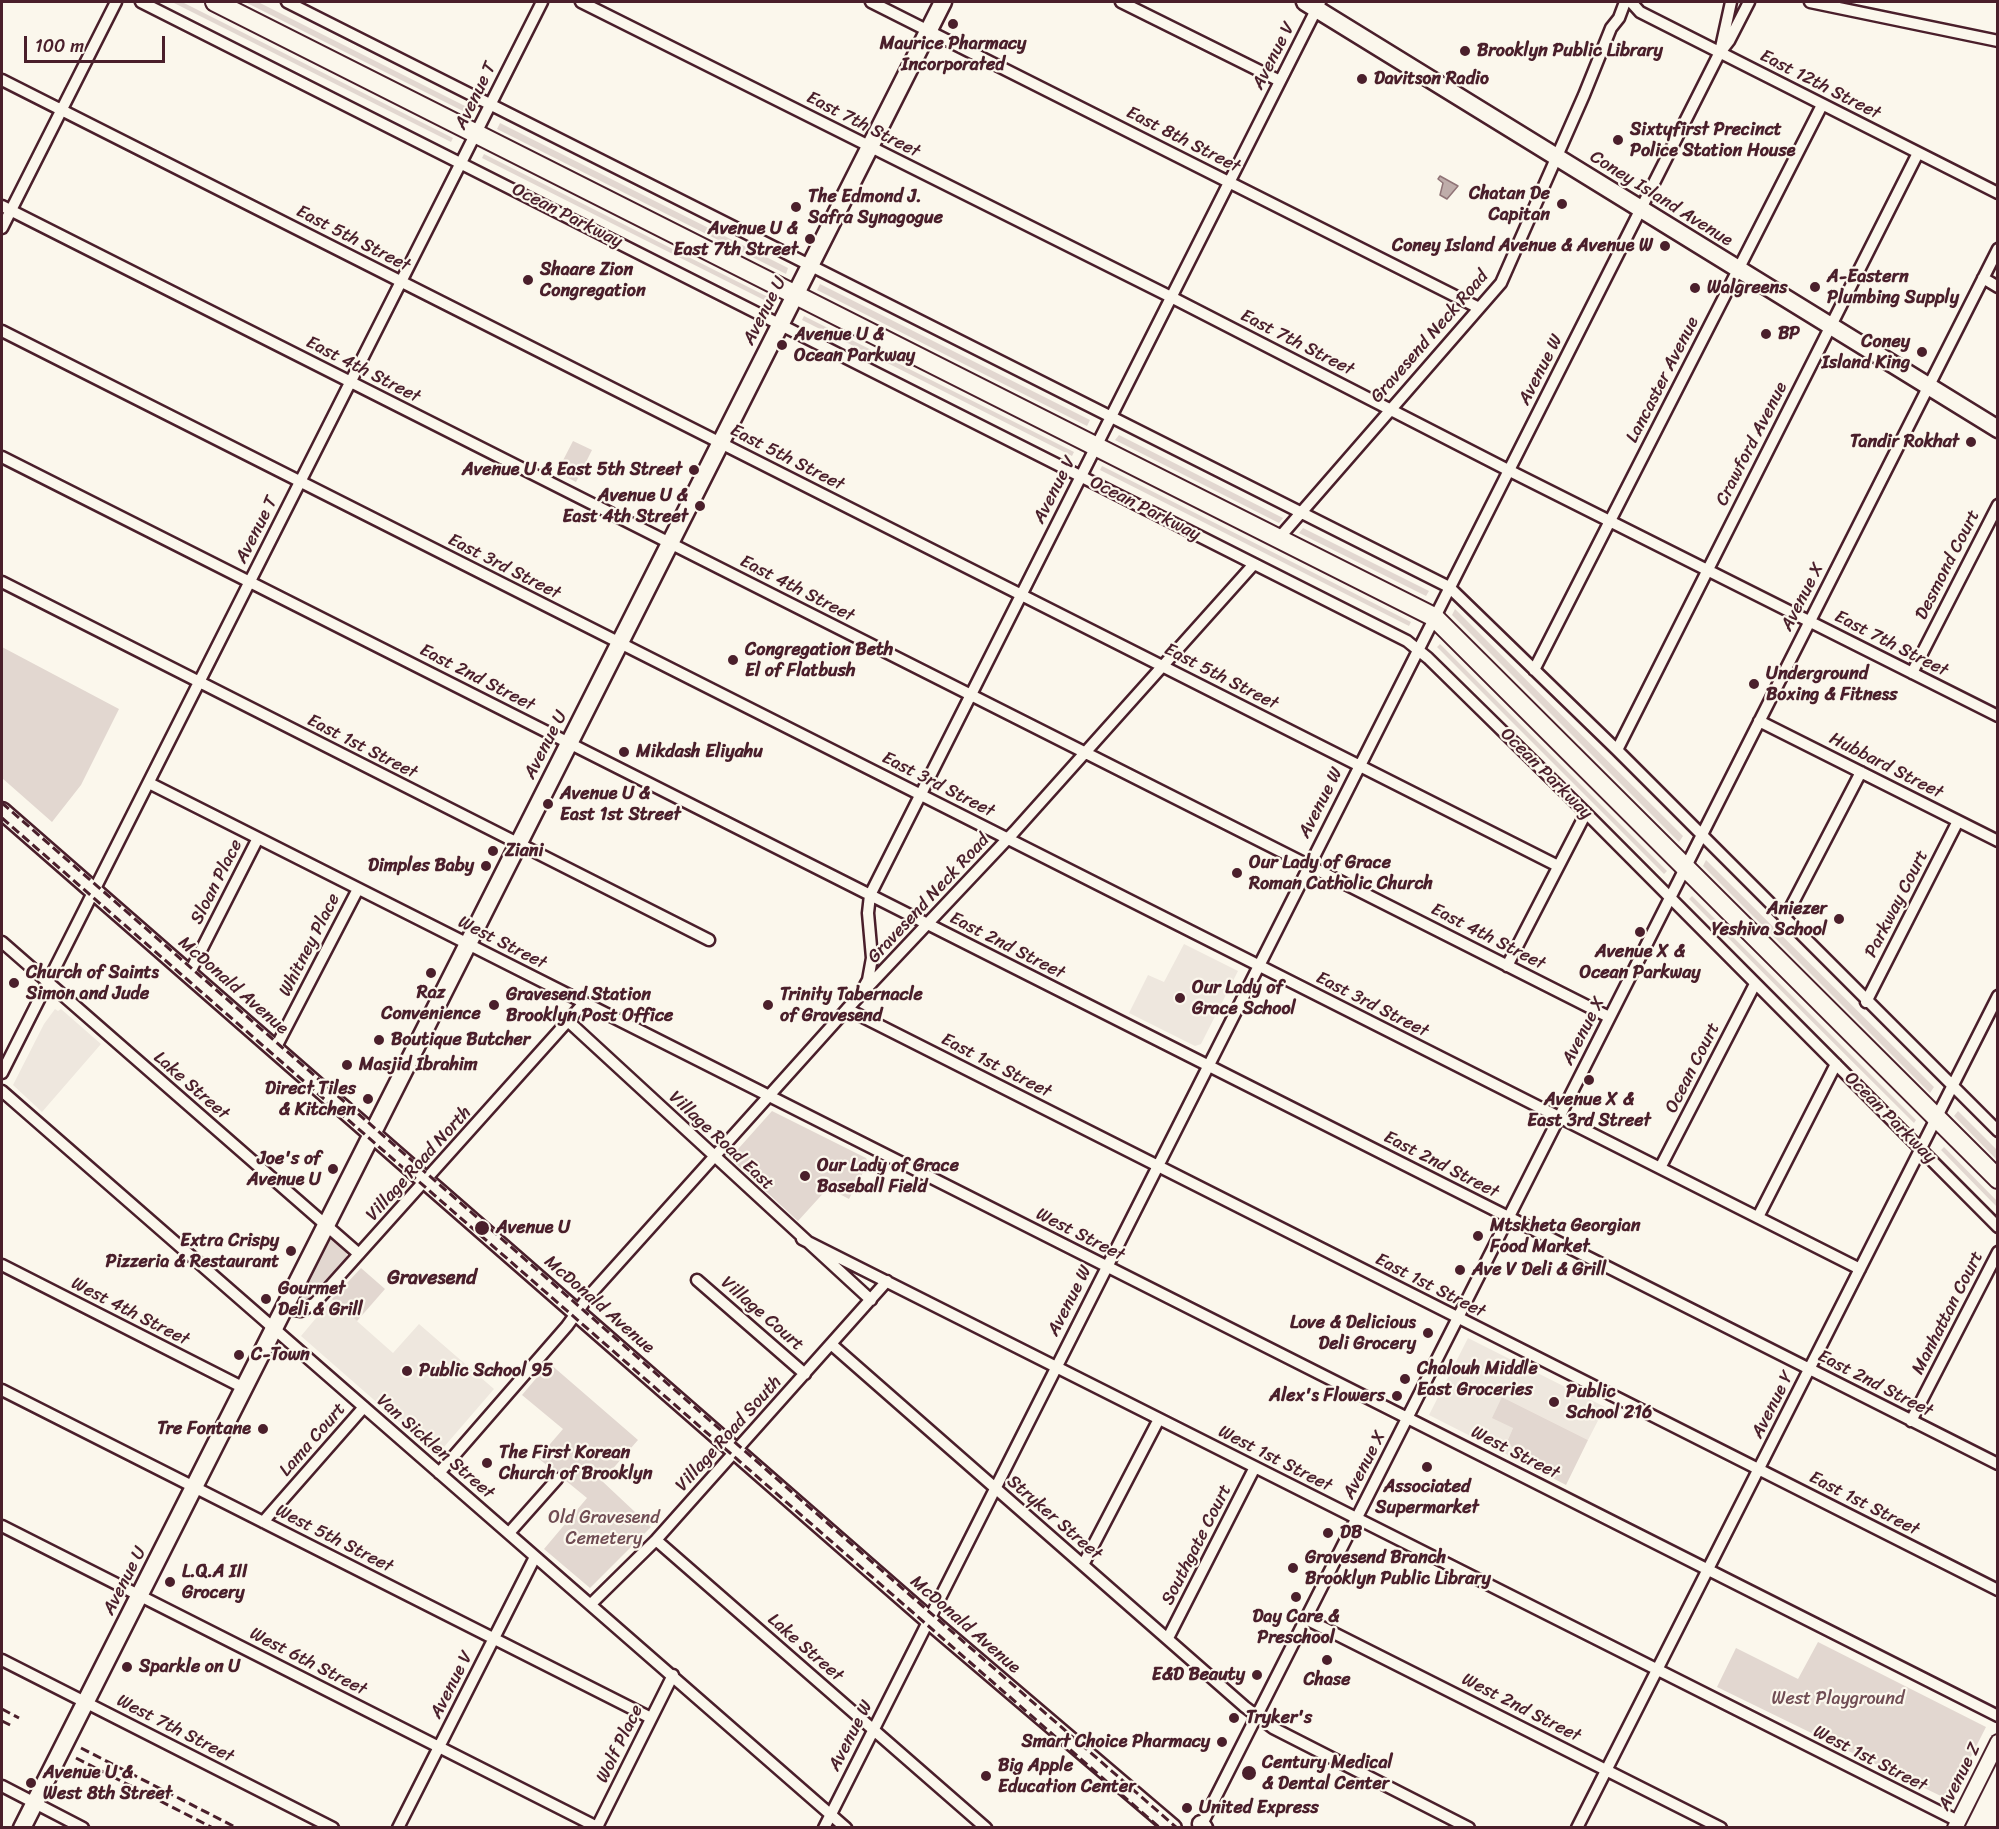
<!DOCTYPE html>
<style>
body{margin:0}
#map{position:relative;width:1999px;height:1829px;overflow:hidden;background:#fbf7ec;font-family:Sriracha,sans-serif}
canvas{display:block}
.frame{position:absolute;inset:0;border:3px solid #4a1f2b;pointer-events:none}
.scale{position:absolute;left:24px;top:36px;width:141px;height:27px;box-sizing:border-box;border:3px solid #4a1f2b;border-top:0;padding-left:8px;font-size:18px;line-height:21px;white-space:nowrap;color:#4a1f2b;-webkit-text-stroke:4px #fbf7ec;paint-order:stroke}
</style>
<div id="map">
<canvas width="1999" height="1829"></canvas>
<div class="frame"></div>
<div class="scale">100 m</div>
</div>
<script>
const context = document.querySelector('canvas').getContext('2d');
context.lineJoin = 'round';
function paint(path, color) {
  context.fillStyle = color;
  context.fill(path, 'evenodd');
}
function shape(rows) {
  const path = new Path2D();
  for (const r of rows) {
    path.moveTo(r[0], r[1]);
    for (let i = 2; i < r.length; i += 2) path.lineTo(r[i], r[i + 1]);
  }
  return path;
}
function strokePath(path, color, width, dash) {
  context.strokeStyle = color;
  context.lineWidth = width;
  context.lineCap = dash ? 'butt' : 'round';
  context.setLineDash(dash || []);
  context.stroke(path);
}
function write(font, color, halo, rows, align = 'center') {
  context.font = font + ' Sriracha,sans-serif';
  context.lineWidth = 4.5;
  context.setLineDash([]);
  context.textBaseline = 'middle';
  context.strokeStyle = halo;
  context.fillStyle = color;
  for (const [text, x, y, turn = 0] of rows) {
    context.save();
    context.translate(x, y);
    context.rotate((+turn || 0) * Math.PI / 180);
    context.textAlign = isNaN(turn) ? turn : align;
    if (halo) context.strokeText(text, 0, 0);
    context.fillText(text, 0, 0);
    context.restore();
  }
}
paint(shape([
 [1184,944,1238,971,1201,1044,1195,1046,1129,1013,1148,975,1164,982],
 [55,1009,58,1011,61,1009,101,1044,42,1112,13,1085,44,1024],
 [332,1299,393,1353,419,1324,494,1389,437,1455,301,1336],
 [1468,1338,1605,1407,1588,1440,1502,1397,1513,1428,1506,1444,1516,1449,1512,1457,1429,1415]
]), '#eee7de');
paint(shape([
 [172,2,182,2,453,138,451,142],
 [245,2,258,2,469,108,467,113],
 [500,123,788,268,786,274,497,129],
 [484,154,774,300,772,304,482,158],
 [820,284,1090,420,1087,426,817,290],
 [804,316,1074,452,1072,456,802,320],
 [1119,435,1283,518,1279,523,1115,440],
 [573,441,592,450,576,482,557,472],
 [1102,466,1411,622,1409,626,1100,470],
 [1303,528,1429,591,1426,596,1299,533],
 [1455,609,1683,836,1679,842,1452,615],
 [1440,644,1667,871,1664,874,1437,647],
 [2,647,119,709,81,785,52,822,2,778],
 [1706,860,1934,1087,1930,1093,1703,866],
 [1692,896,1916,1120,1914,1123,1689,899],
 [772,1111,866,1158,868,1163,849,1199,828,1188,798,1221,730,1158],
 [1958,1111,1997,1150,1997,1160,1954,1116],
 [1944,1147,1997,1201,1997,1207,1941,1150],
 [331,1239,346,1251,347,1257,312,1297,300,1301,299,1299,326,1244],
 [361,1268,385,1289,357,1321,332,1299],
 [549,1363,638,1440,602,1481,651,1527,590,1588,544,1549,587,1498,538,1458,563,1429,522,1395],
 [1502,1397,1588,1440,1566,1485,1512,1457,1516,1449,1506,1444,1513,1428,1492,1418],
 [1818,1642,1986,1727,1949,1800,1717,1687,1736,1648,1798,1679]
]), '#e2d7d0');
const water = shape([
 [1440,176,1458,186,1447,199,1440,195,1443,183,1438,179,1440,176]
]);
paint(water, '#bfadaa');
strokePath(water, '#907477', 1.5);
const minor = shape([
 [141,2,1407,641,1428,658,1586,813,1998,1227],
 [287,2,1449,587,1617,750,1998,1131],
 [581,2,1171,297,1508,470,1998,716],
 [871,2,1479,308],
 [1121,2,1280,81],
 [1631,2,1640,12,1998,193],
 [1810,2,1998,41],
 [1722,50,1729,41,1749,2],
 [2,80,1558,866],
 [2,206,1609,1017],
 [2,228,116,2],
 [1983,278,1998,287],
 [2,331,1860,1269],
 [2,457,1998,1464],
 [1279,538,1501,283,1584,95,1611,28,1619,18,1625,2],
 [2,582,709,940],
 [1534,670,1822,105],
 [1912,673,1998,505],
 [1759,721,1998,841],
 [1617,750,1918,153],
 [149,783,1998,1716],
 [1784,920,1861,772],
 [2,942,359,1254],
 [1507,966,1586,813],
 [189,974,258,838],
 [863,989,868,980,872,958,868,913,870,895,1320,2],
 [1866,1002,1958,821],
 [847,1009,1998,1590],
 [568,1021,871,1300],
 [275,1049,358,889],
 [2,1073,542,2],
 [2,1091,846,1828],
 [1660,1168,1755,984],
 [1758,1217,1836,1064],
 [802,1239,1958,1821],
 [2,1265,244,1388],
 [697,1280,805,1374],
 [284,1308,301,1311,315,1303,584,1003],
 [831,1344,1245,1707,1273,1728,1469,1828],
 [2,1390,651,1718],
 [1911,1421,1998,1252],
 [439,1473,567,1326,588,1297,847,1009,1014,832,1254,564],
 [263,1522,364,1407],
 [2,1526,599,1828],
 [509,1533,557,1479],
 [656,1540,986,1828],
 [1083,1565,1159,1419],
 [591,1604,656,1540,887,1281],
 [1306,1619,1721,1828],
 [1168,1638,1255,1467],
 [2,1660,333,1828],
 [2,1786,83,1828],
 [597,1827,673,1675],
 [398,1828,535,1557],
 [824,1828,1720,52,1731,2],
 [1200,1828,1998,249],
 [1577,1828,1998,996]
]);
const tertiary = shape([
 [1955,1828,1998,1742]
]);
const secondary = shape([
 [1305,2,1998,429],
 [2,811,938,1628,1173,1828],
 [1201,1824,1204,1828],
 [22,1828,943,2]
]);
const primary = shape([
 [215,2,1434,617,1998,1179]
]);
strokePath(minor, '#4a1f2b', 15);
strokePath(tertiary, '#4a1f2b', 18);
strokePath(secondary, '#4a1f2b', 21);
strokePath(primary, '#4a1f2b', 22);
strokePath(minor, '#fbf7ec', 10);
strokePath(tertiary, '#fbf7ec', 14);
strokePath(secondary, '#fbf7ec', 16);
strokePath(primary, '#fbf7ec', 18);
strokePath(shape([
 [2,803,1177,1828],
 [2,818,1160,1828],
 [2,1709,19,1718],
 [2,1721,14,1727],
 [81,1748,237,1828],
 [76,1758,213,1828]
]), '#4a1f2b', 3, [9, 4.5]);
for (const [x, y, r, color] of [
 [953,24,6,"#4a1f2b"],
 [1465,51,6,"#4a1f2b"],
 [1362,79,6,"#4a1f2b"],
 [1618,140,6,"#4a1f2b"],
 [1562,204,6,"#4a1f2b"],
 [796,207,6,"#4a1f2b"],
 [810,239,6,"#4a1f2b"],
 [1665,246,6,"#4a1f2b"],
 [528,280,6,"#4a1f2b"],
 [1815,287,6,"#4a1f2b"],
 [1695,288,6,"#4a1f2b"],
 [1766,334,6,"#4a1f2b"],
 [782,345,6,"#4a1f2b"],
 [1922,352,6,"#4a1f2b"],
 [1971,442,6,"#4a1f2b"],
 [694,470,6,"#4a1f2b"],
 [700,506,6,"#4a1f2b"],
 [733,660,6,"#4a1f2b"],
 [1754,684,6,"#4a1f2b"],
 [624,752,6,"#4a1f2b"],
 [548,804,6,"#4a1f2b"],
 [493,851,6,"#4a1f2b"],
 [486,866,6,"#4a1f2b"],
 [1237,873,6,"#4a1f2b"],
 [1839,919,6,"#4a1f2b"],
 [1640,932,6,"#4a1f2b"],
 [431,973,6,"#4a1f2b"],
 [14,983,6,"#4a1f2b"],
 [1180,998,6,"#4a1f2b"],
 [494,1005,6,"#4a1f2b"],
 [768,1005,6,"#4a1f2b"],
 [379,1040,6,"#4a1f2b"],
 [347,1065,6,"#4a1f2b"],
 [1589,1080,6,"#4a1f2b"],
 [368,1099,6,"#4a1f2b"],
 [333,1169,6,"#4a1f2b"],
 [805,1176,6,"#4a1f2b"],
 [482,1228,8,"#4a1f2b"],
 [1478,1236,6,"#4a1f2b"],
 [291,1251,6,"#4a1f2b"],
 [1460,1270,6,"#4a1f2b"],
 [266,1299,6,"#4a1f2b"],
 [1428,1333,6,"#4a1f2b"],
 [239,1355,6,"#4a1f2b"],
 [407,1371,6,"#4a1f2b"],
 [1405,1379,6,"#4a1f2b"],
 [1397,1396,6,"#4a1f2b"],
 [1554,1402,6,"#4a1f2b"],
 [263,1429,6,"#4a1f2b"],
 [487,1463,6,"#4a1f2b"],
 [1427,1467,6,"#4a1f2b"],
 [1328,1533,6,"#4a1f2b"],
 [1293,1568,6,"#4a1f2b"],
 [170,1582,6,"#4a1f2b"],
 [1296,1597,6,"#4a1f2b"],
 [1327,1660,6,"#4a1f2b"],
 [127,1667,6,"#4a1f2b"],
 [1257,1675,6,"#4a1f2b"],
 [1234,1718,6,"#4a1f2b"],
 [1222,1742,6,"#4a1f2b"],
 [1249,1773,8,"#4a1f2b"],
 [986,1776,6,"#4a1f2b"],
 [31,1783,6,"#4a1f2b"],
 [1187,1808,6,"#4a1f2b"]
]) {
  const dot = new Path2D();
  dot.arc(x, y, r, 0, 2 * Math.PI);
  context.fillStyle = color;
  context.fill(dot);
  strokePath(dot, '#fbf7ec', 2);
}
write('bold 18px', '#4a1f2b', '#fbf7ec', [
 ["Maurice Pharmacy",953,44,"center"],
 ["Incorporated",953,65,"center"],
 ["Brooklyn Public Library",1477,51],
 ["Davitson Radio",1374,79],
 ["Sixtyfirst Precinct",1630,130],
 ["Police Station House",1630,151],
 ["Chatan De",1550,194,"right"],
 ["Capitan",1550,215,"right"],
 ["The Edmond J.",808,197],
 ["Safra Synagogue",808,218],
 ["Avenue U &",798,229,"right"],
 ["East 7th Street",798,250,"right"],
 ["Coney Island Avenue & Avenue W",1653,246,"right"],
 ["Shaare Zion",540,270],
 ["Congregation",540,291],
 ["A-Eastern",1827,277],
 ["Plumbing Supply",1827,298],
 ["Walgreens",1707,288],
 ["BP",1778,334],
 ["Avenue U &",794,335],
 ["Ocean Parkway",794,356],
 ["Coney",1910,342,"right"],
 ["Island King",1910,363,"right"],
 ["Tandir Rokhat",1959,442,"right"],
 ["Avenue U & East 5th Street",682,470,"right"],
 ["Avenue U &",688,496,"right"],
 ["East 4th Street",688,517,"right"],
 ["Congregation Beth",745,650],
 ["El of Flatbush",745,671],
 ["Underground",1766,674],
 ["Boxing & Fitness",1766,695],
 ["Mikdash Eliyahu",636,752],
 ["Avenue U &",560,794],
 ["East 1st Street",560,815],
 ["Ziani",505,851],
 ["Our Lady of Grace",1249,863],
 ["Roman Catholic Church",1249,884],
 ["Dimples Baby",474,866,"right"],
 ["Aniezer",1827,909,"right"],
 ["Yeshiva School",1827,930,"right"],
 ["Avenue X &",1640,952,"center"],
 ["Ocean Parkway",1640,973,"center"],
 ["Church of Saints",26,973],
 ["Simon and Jude",26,994],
 ["Our Lady of",1192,988],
 ["Grace School",1192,1009],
 ["Raz",431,993,"center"],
 ["Convenience",431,1014,"center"],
 ["Gravesend Station",506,995],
 ["Brooklyn Post Office",506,1016],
 ["Trinity Tabernacle",780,995],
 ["of Gravesend",780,1016],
 ["Boutique Butcher",391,1040],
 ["Masjid Ibrahim",359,1065],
 ["Direct Tiles",356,1089,"right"],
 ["& Kitchen",356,1110,"right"],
 ["Avenue X &",1589,1100,"center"],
 ["East 3rd Street",1589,1121,"center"],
 ["Joe's of",321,1159,"right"],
 ["Avenue U",321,1180,"right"],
 ["Our Lady of Grace",817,1166],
 ["Baseball Field",817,1187],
 ["Mtskheta Georgian",1490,1226],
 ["Food Market",1490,1247],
 ["Avenue U",496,1228],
 ["Extra Crispy",279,1241,"right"],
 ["Pizzeria & Restaurant",279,1262,"right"],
 ["Ave V Deli & Grill",1472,1270],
 ["Gourmet",278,1289],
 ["Deli & Grill",278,1310],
 ["Love & Delicious",1416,1323,"right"],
 ["Deli Grocery",1416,1344,"right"],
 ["C-Town",251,1355],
 ["Chalouh Middle",1417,1369],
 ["East Groceries",1417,1390],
 ["Public School 95",419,1371],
 ["Public",1566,1392],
 ["School 216",1566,1413],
 ["Alex's Flowers",1385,1396,"right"],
 ["Tre Fontane",251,1429,"right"],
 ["The First Korean",499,1453],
 ["Church of Brooklyn",499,1474],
 ["Associated",1427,1487,"center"],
 ["Supermarket",1427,1508,"center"],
 ["DB",1340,1533],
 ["Gravesend Branch",1305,1558],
 ["Brooklyn Public Library",1305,1579],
 ["L.Q.A III",182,1572],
 ["Grocery",182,1593],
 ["Day Care &",1296,1617,"center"],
 ["Preschool",1296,1638,"center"],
 ["Sparkle on U",139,1667],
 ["E&D Beauty",1245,1675,"right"],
 ["Chase",1327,1680,"center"],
 ["Tryker's",1246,1718],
 ["Smart Choice Pharmacy",1210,1742,"right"],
 ["Century Medical",1262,1763],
 ["& Dental Center",1262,1784],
 ["Big Apple",998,1766],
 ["Education Center",998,1787],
 ["Avenue U &",43,1773],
 ["West 8th Street",43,1794],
 ["United Express",1199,1808]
], 'left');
write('18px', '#4a1f2b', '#fbf7ec', [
 ["Avenue V",1274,56,-63],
 ["East 12th Street",1820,85,27],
 ["Avenue T",476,96,-64],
 ["East 7th Street",863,125,27],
 ["East 8th Street",1183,140,27],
 ["Coney Island Avenue",1661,199,32],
 ["Ocean Parkway",567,216,27],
 ["East 5th Street",353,239,27],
 ["Avenue U",765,311,-63],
 ["Gravesend Neck Road",1430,337,-49],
 ["East 7th Street",1297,343,27],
 ["East 4th Street",363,370,27],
 ["Avenue W",1541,370,-63],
 ["Lancaster Avenue",1663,380,-63],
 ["Crawford Avenue",1752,444,-63],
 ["East 5th Street",787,458,27],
 ["Avenue V",1055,490,-63],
 ["Ocean Parkway",1145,509,27],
 ["Avenue T",257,530,-63],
 ["Desmond Court",1948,565,-63],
 ["East 3rd Street",504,567,27],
 ["East 4th Street",797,589,27],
 ["Avenue X",1803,597,-63],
 ["East 7th Street",1891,644,27],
 ["East 5th Street",1221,677,27],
 ["East 2nd Street",477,678,27],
 ["Avenue U",546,745,-63],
 ["East 1st Street",362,747,27],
 ["Hubbard Street",1886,766,27],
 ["Ocean Parkway",1546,774,45],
 ["East 3rd Street",938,785,27],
 ["Avenue W",1321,803,-63],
 ["Sloan Place",217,882,-63],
 ["Gravesend Neck Road",929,899,-47],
 ["Parkway Court",1897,904,-63],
 ["East 4th Street",1488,937,27],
 ["West Street",502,943,27],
 ["Whitney Place",310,945,-63],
 ["East 2nd Street",1007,946,27],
 ["McDonald Avenue",233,986,41],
 ["East 3rd Street",1372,1005,27],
 ["Avenue X",1584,1031,-63],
 ["East 1st Street",996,1066,27],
 ["Ocean Court",1693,1068,-63],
 ["Lake Street",191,1086,41],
 ["Ocean Parkway",1890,1118,45],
 ["Village Road East",721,1141,43],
 ["Village Road North",419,1164,-48],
 ["East 2nd Street",1441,1165,27],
 ["West Street",1080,1235,27],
 ["East 1st Street",1430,1286,27],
 ["Avenue W",1070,1301,-63],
 ["McDonald Avenue",599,1305,41],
 ["West 4th Street",130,1312,27],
 ["Manhattan Court",1948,1313,-63],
 ["Village Court",762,1314,41],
 ["East 2nd Street",1875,1384,27],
 ["Avenue Y",1773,1405,-63],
 ["Village Road South",729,1434,-48],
 ["Lama Court",313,1440,-49],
 ["Van Sicklen Street",435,1447,41],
 ["West Street",1515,1453,27],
 ["West 1st Street",1275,1459,27],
 ["Avenue X",1365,1465,-63],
 ["East 1st Street",1864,1504,27],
 ["Stryker Street",1054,1518,41],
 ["West 5th Street",334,1539,27],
 ["Southgate Court",1197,1545,-63],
 ["Avenue U",125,1581,-63],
 ["McDonald Avenue",965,1625,41],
 ["Lake Street",805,1648,41],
 ["West 6th Street",308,1662,27],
 ["Avenue V",452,1685,-63],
 ["West 2nd Street",1521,1708,27],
 ["West 7th Street",175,1729,27],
 ["Avenue W",851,1736,-63],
 ["Wolf Place",620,1744,-64],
 ["West 1st Street",1870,1759,27],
 ["Avenue Z",1960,1777,-63]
]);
write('18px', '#704d54', '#fbf7ec', [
 ["Old Gravesend",604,1518],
 ["Cemetery",604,1539],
 ["West Playground",1838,1699]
]);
write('bold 20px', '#4a1f2b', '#fbf7ec', [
 ["Gravesend",432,1279]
]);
</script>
